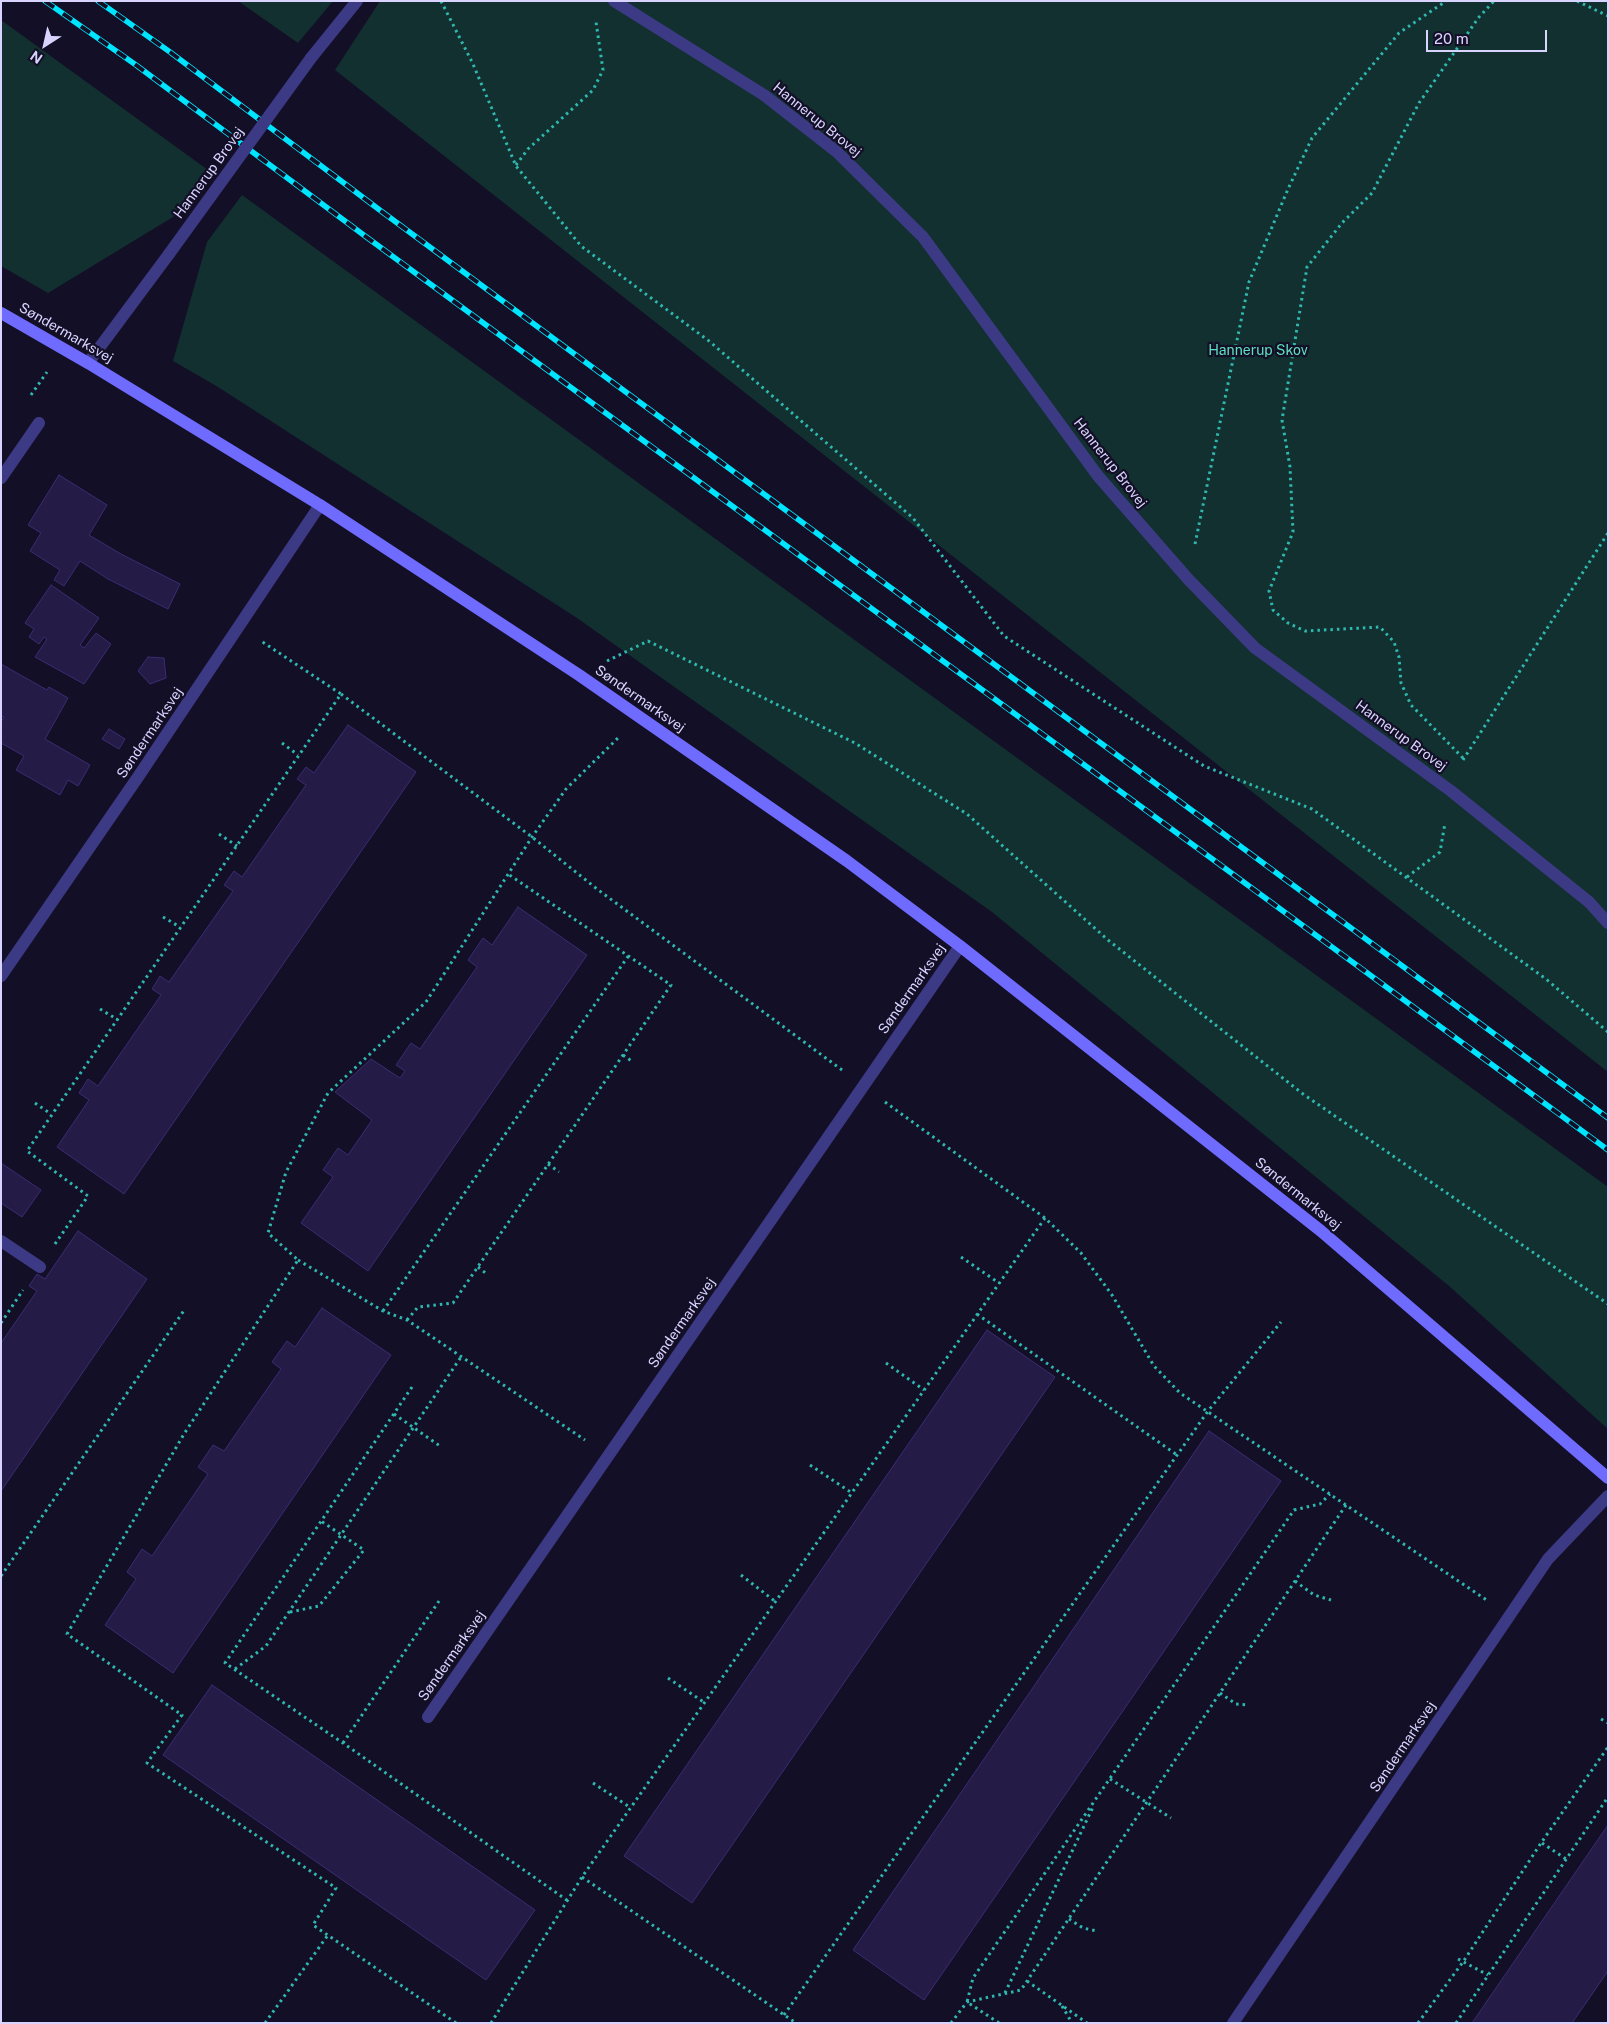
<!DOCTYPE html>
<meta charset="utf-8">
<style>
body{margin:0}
#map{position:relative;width:1609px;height:2024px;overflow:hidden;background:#130f26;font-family:"Public Sans",sans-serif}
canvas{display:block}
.frame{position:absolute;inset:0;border:2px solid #d9d4ff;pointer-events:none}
.north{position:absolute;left:20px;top:20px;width:50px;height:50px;-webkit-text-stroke:4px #130f26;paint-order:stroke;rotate:215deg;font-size:14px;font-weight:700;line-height:20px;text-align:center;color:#d9d4ff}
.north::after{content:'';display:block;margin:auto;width:18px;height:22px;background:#d9d4ff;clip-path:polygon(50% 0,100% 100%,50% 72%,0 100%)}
.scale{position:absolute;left:1426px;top:30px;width:121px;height:22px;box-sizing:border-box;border:2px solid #d9d4ff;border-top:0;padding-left:6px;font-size:15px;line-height:18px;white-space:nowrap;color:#d9d4ff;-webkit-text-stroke:4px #130f26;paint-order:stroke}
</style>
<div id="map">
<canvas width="1609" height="2024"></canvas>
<div class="frame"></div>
<div class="north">N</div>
<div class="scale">20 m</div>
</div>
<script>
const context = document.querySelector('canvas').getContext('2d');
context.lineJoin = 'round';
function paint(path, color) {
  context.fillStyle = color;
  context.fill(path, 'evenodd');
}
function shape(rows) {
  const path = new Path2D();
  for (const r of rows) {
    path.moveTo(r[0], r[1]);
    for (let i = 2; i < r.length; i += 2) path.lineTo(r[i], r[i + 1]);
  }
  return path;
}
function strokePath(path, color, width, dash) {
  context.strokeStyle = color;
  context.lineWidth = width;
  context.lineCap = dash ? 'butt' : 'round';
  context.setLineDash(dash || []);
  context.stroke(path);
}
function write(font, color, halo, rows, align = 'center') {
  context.font = font + ' "Public Sans",sans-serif';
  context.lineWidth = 4.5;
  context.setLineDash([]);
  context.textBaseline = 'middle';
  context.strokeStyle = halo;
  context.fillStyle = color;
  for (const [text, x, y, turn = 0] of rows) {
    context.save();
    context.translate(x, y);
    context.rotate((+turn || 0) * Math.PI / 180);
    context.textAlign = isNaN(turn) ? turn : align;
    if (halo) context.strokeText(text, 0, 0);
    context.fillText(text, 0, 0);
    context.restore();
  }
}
paint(shape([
 [238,1,333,1,298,43],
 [380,1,1608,1,1608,1072,335,70],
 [1,20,208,170,173,217,48,293,1,266],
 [242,195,1608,1187,1608,1429,1449,1286,992,912,577,618,218,387,173,361,207,242]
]), '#12302f');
const building = shape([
 [59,475,107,505,89,535,121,554,180,584,168,609,108,579,80,561,64,586,54,580,60,570,30,551,41,533,28,525,59,475],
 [51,585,99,618,80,645,84,648,96,633,111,644,84,684,35,657,47,639,44,637,39,644,29,637,34,629,25,623,51,585],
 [148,657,164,658,166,678,150,684,138,671,148,657],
 [1,664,47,690,49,687,68,698,45,739,90,765,78,786,68,780,60,795,16,770,24,756,1,743,1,722,4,717,1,716,1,664],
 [348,725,416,772,124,1194,57,1147,89,1100,79,1093,88,1079,98,1086,161,995,152,989,160,976,169,982,233,891,224,885,234,871,242,877,306,785,297,779,306,767,314,773,348,725],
 [109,729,125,739,119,749,102,739,109,729],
 [518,907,587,955,368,1271,301,1223,333,1177,323,1170,338,1148,348,1155,372,1120,335,1092,371,1059,400,1078,405,1071,396,1065,411,1043,420,1049,477,967,468,960,483,938,492,945,518,907],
 [1,1163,41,1190,22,1217,1,1203,1,1163],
 [78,1231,147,1279,1,1491,1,1343,37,1291,29,1286,37,1274,45,1279,78,1231],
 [322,1308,391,1355,173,1673,105,1625,136,1579,127,1572,142,1549,152,1556,208,1474,198,1467,213,1445,224,1451,281,1369,272,1362,287,1341,295,1347,322,1308],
 [987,1330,1055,1377,692,1903,624,1856,987,1330],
 [1209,1431,1281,1481,924,2000,853,1950,1209,1431],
 [212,1685,535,1910,486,1980,163,1755,212,1685],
 [1608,1825,1608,1971,1572,2023,1472,2023,1608,1825]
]);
paint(building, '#241b47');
strokePath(building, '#3b2d73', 1);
strokePath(shape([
 [441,1,473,64,516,166,581,246,709,341,913,518,1004,636,1204,766,1312,809,1546,979,1608,1032],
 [1577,1,1608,16],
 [516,165,528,149,593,90,603,70,596,22],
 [31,395,47,372],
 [1195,544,1249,282,1288,189,1312,138,1399,33,1446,1],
 [607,661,648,641,855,743,967,814,1108,940,1303,1094,1608,1304],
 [341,694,532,837,597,889,842,1070],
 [282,743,298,755],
 [1463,758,1411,705,1401,683,1399,657,1394,642,1380,627,1305,631,1288,623,1273,610,1269,591,1293,532,1290,467,1282,420,1307,267,1342,223,1372,193,1419,103,1479,17,1494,1],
 [1463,760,1608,533],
 [219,834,237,846],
 [1407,877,1440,852,1445,823],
 [163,917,180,927],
 [100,1009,118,1020],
 [623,1055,633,1062],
 [885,1102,1045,1218,1081,1253,1112,1295,1154,1366,1180,1393,1488,1601],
 [35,1103,51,1114],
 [548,1164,559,1172],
 [55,1244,88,1196,27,1151,341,694,261,641],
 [961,1257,999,1283],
 [298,1260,383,1311,407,1320,585,1440],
 [478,1267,488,1275],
 [383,1311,629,955],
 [977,1314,1177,1455],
 [407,1320,418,1307,453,1303,671,985,508,874],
 [1,1323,23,1290],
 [886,1363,924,1390],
 [412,1387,225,1663,343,1743,568,1901],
 [394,1414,440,1446],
 [810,1465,852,1493],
 [741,1575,776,1602],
 [1,1576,185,1309],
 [1295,1581,1314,1595,1331,1600],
 [290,1612,319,1606,364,1550,321,1521],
 [235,1669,266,1646,461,1357],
 [668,1678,705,1703],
 [1220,1693,1236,1704,1249,1705],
 [1601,1719,1608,1723],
 [343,1743,439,1601],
 [1110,1779,1171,1818],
 [593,1783,631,1808],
 [1542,1843,1566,1859],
 [582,1877,796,2023],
 [1069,1919,1083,1928,1097,1931],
 [1458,1959,1488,1975],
 [1027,1981,1087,2023],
 [1005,1993,1093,1807],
 [1062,2006,1072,2023],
 [784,2015,1208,1411,1281,1322],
 [265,2023,328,1935],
 [456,2023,313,1925,336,1888,147,1763,182,1715,67,1634,184,1434,298,1260,268,1233,286,1172,328,1093,426,1002,532,837,566,789,619,737],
 [491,2023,582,1877,1045,1218],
 [951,2023,967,2002,1021,1990,1346,1505],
 [999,2023,967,2002,973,1978,1294,1510,1320,1504,1330,1494],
 [1418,2023,1463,1962,1541,1843,1608,1747],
 [1456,2023,1608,1797]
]), '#2fb8b0', 3, [2.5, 4]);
strokePath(shape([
 [1,1241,40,1267]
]), '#3d3a85', 12);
strokePath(shape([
 [614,1,764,95,837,152,923,237,1098,476,1188,579,1255,648,1451,791,1589,902,1608,923],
 [311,58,357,1],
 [88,363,169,254],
 [1,478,39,423],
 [1,976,138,777,320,505],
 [428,1717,960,946],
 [1233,2023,1548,1559,1608,1496]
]), '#3d3a85', 12);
strokePath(shape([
 [1,313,88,363,320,505,579,675,847,861,960,946,1321,1231,1608,1478]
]), '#6f6bff', 12);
const rail = shape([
 [45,1,136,65,365,236,1608,1150],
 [98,1,170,52,381,211,1608,1118]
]);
strokePath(rail, '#00e5ff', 5.5);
strokePath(rail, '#130f26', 4, [11]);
strokePath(shape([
 [169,254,311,58]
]), '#3d3a85', 12);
write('14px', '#d9d4ff', '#130f26', [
 ["Hannerup Brovej",817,120,39],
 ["Hannerup Brovej",209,173,-54],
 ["Søndermarksvej",66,333,30],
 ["Hannerup Brovej",1110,463,52],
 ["Søndermarksvej",640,699,35],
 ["Søndermarksvej",150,733,-56],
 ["Hannerup Brovej",1401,736,36],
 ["Søndermarksvej",912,989,-55],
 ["Søndermarksvej",1298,1194,39],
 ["Søndermarksvej",682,1323,-55],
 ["Søndermarksvej",452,1656,-55],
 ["Søndermarksvej",1403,1747,-56]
]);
write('14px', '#5fe0c0', '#130f26', [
 ["Hannerup Skov",1258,351]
]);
</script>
